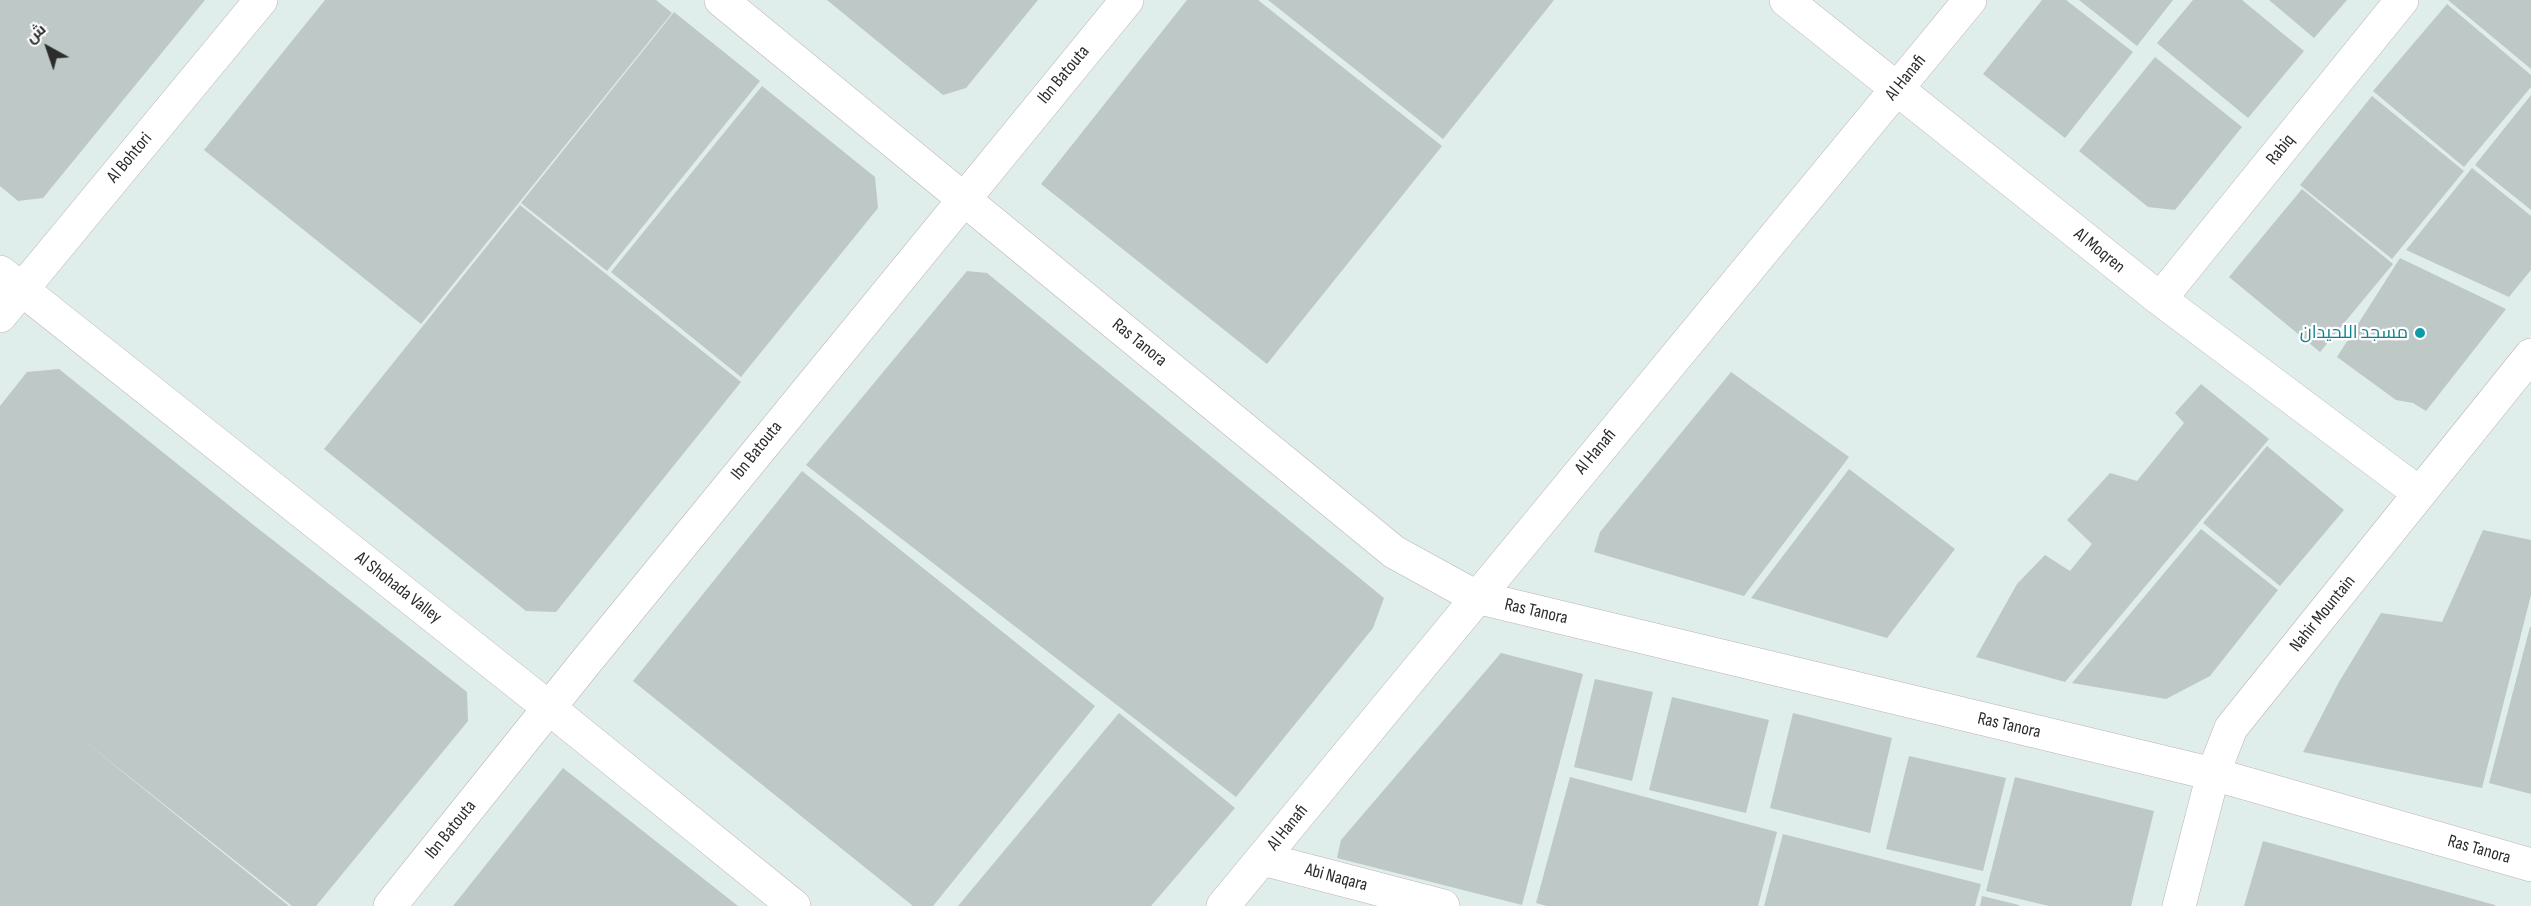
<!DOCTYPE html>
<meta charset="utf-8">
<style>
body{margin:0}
#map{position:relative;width:2531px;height:906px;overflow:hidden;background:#dfedeb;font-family:"Sofia Sans Condensed",Cairo,sans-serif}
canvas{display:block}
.north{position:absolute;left:18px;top:18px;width:60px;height:60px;-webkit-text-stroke:4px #fff;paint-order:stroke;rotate:320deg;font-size:16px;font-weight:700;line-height:24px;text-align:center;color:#2c2c2c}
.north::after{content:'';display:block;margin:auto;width:21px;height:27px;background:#2c2c2c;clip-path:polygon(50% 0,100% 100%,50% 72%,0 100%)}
</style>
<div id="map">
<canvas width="2531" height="906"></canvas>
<div class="north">ش</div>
</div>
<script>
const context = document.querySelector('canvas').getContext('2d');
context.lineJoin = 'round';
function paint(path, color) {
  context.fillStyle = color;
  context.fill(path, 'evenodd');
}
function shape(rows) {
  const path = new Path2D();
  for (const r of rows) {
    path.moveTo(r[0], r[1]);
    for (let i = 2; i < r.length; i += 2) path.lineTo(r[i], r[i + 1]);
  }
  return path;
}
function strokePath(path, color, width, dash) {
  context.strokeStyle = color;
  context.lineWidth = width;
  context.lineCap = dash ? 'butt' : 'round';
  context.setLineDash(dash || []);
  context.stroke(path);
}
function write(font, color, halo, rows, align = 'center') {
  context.font = font + ' "Sofia Sans Condensed",Cairo,sans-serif';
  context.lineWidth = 4.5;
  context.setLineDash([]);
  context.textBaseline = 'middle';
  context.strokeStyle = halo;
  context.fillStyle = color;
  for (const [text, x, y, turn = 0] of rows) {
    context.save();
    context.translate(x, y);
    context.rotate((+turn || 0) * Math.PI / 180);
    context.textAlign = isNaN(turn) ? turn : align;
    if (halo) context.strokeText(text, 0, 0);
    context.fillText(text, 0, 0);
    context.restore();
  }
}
paint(shape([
 [0,0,205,0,43,198,18,201,0,186],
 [325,0,656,0,672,13,421,324,204,150],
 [827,0,1038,0,966,88,943,95],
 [1187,0,1258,0,1442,146,1267,364,1041,184],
 [1268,0,1554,0,1443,139],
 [2042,0,2066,0,2133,52,2065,138,1983,74],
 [2079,0,2173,0,2137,46],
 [2193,0,2242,0,2304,51,2248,118,2157,43],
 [2269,0,2347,0,2314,38],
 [2448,0,2531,0,2531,69],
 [2447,4,2531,75,2531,87,2464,167,2373,91],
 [674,12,760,81,607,271,521,203],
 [2155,57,2242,127,2175,210,2148,207,2079,151],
 [762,86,875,177,878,208,741,377,611,272],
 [2531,95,2531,210,2475,165],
 [2372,96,2464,171,2392,259,2300,185],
 [2472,168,2531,216,2531,270,2509,297,2406,250],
 [2302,189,2393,264,2320,352,2229,277],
 [520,205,741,382,556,612,526,611,324,449],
 [2400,258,2506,309,2426,411,2413,403,2396,400,2337,357],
 [967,271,987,273,1384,598,1373,628,1236,797,806,465],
 [59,369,251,523,467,692,468,721,316,906,292,906,78,736,289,906,0,906,0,406,27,372],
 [1731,372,1849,457,1744,596,1594,552,1600,532],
 [2201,384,2269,439,2065,682,1976,657,2017,584,2045,555,2070,571,2092,544,2067,520,2110,473,2137,481,2184,423,2175,413],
 [2267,446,2344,510,2280,586,2203,523],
 [1849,469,1955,549,1887,638,1751,598],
 [802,471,1095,706,933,906,913,906,633,681],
 [2201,529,2278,590,2210,676,2166,699,2072,683],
 [2483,530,2531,540,2531,595,2482,788,2303,752,2339,682,2381,613,2442,622],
 [2530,627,2531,627,2531,794,2489,783],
 [1501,653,1583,674,1522,905,1337,858,1341,840],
 [1595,679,1653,692,1632,781,1574,767],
 [1672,697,1769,720,1746,813,1649,790],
 [1119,713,1235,808,1151,906,958,906],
 [1793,713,1892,738,1870,833,1770,808],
 [1909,756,2006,778,1983,871,1886,849],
 [563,768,738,906,453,906],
 [1570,777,1777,832,1758,906,1547,906,1536,903],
 [2015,777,2154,811,2131,906,2049,906,1986,891],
 [1783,834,1981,884,1975,906,1764,906],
 [2263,841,2495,905,2495,906,2244,906],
 [1982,896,2019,905,2019,906,1980,906]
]), '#bec8c7');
const minor = shape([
 [721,0,1394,552,1476,597,2213,774,2531,865],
 [1786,0,2160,299,2419,493],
 [0,272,548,707,794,906],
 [2160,299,2402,0],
 [0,316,261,0],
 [1263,859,1443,906],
 [390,906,585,663,1127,0],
 [1223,906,1970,0],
 [2179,906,2213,774,2231,728,2531,355]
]);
strokePath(minor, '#beb4b2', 34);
strokePath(minor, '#fff', 33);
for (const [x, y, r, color] of [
 [2420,333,6,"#0f9aa8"]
]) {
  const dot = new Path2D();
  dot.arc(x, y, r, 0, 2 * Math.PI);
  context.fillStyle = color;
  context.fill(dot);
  strokePath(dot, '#fff', 2);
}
write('18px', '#2c2c2c', '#fff', [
 ["Ibn Batouta",1064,75,-50],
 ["Al Hanafi",1906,78,-51],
 ["Rabiq",2281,150,-51],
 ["Al Bohtori",130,158,-50],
 ["Al Moqren",2099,251,39],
 ["Ras Tanora",1139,343,39],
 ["Ibn Batouta",757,451,-51],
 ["Al Hanafi",1596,452,-50],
 ["Al Shohada Valley",398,588,38],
 ["Ras Tanora",1536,612,13],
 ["Nahir Mountain",2323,614,-51],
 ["Ras Tanora",2009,726,13],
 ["Al Hanafi",1288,828,-51],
 ["Ibn Batouta",451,830,-51],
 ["Ras Tanora",2479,850,16],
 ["Abi Naqara",1336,878,15]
]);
write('18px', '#0d838f', '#fff', [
 ["مسجد اللحيدان",2408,333]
], 'right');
</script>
